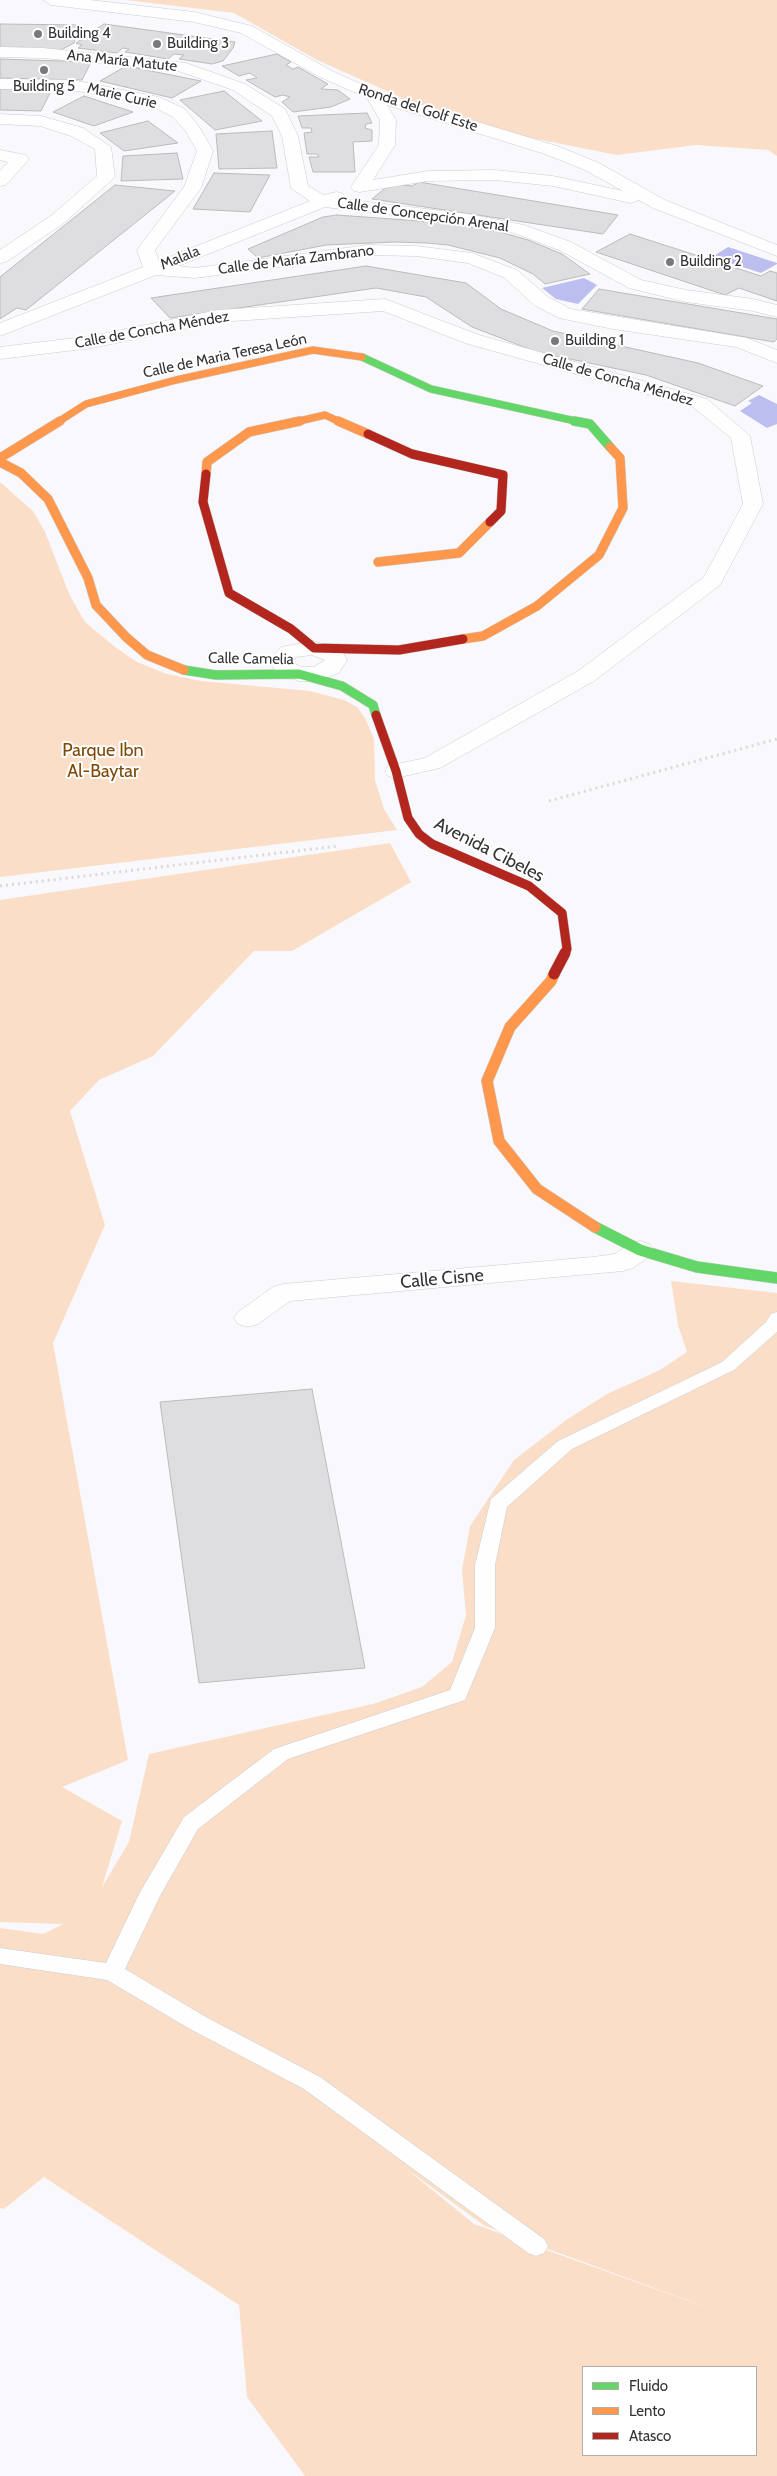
<!DOCTYPE html>
<meta charset="utf-8">
<style>
body{margin:0}
#map{position:relative;width:777px;height:2476px;overflow:hidden;background:#f9f9fd;font-family:Cabin,sans-serif}
canvas{display:block}
.legend{position:absolute;left:582px;top:2366px;width:175px;height:90px;box-sizing:border-box;background:#fff;border:1px solid #aeaeaf;margin:0;padding:6px 9px;list-style:none;font-size:15px;color:#343436}
.legend li{display:flex;align-items:center;gap:10px;height:25px}
.legend b{width:25px;border:1px solid #aeaeaf}
</style>
<div id="map">
<canvas width="777" height="2476"></canvas>
<ul class="legend">
<li><b style="height:6px;background:#63d668"></b>Fluido</li>
<li><b style="height:6px;background:#ff974d"></b>Lento</li>
<li><b style="height:6px;background:#b3261e"></b>Atasco</li>
</ul>
</div>
<script>
const context = document.querySelector('canvas').getContext('2d');
context.lineJoin = 'round';
function paint(path, color) {
  context.fillStyle = color;
  context.fill(path, 'evenodd');
}
function shape(rows) {
  const path = new Path2D();
  for (const r of rows) {
    path.moveTo(r[0], r[1]);
    for (let i = 2; i < r.length; i += 2) path.lineTo(r[i], r[i + 1]);
  }
  return path;
}
function strokePath(path, color, width, dash) {
  context.strokeStyle = color;
  context.lineWidth = width;
  context.lineCap = dash ? 'butt' : 'round';
  context.setLineDash(dash || []);
  context.stroke(path);
}
function write(font, color, halo, rows, align = 'center') {
  context.font = font + ' Cabin,sans-serif';
  context.lineWidth = 4;
  context.setLineDash([]);
  context.textBaseline = 'middle';
  context.strokeStyle = halo;
  context.fillStyle = color;
  for (const [text, x, y, turn = 0] of rows) {
    context.save();
    context.translate(x, y);
    context.rotate((+turn || 0) * Math.PI / 180);
    context.textAlign = isNaN(turn) ? turn : align;
    if (halo) context.strokeText(text, 0, 0);
    context.fillText(text, 0, 0);
    context.restore();
  }
}
paint(shape([
 [126,0,777,0,777,156,768,150,696,145,617,155,476,127,407,100,317,60,234,13],
 [0,482,33,511,45,532,70,596,85,622,115,647,137,662,167,674,201,681,310,691,344,700,357,707,365,718,374,739,375,780,384,809,397,830,0,877],
 [390,843,411,882,292,951,254,951,153,1056,99,1080,70,1111,105,1225,53,1343,128,1760,62,1787,122,1821,102,1887,129,1842,149,1754,373,1704,422,1687,452,1662,466,1615,462,1570,470,1526,514,1460,566,1420,607,1394,660,1370,687,1352,678,1325,671,1281,777,1293,777,2476,305,2476,247,2397,239,2305,44,2177,4,2209,0,2208,0,1928,43,1934,63,1924,0,1922,0,900],
 [404,2167,485,2226,728,2315,474,2224],
 [583,2367,756,2367,756,2455,583,2455]
]), '#fadec8');
paint(shape([
 [728,247,777,263,777,264,761,273,712,257],
 [584,278,597,285,578,304,556,299,542,288],
 [759,395,777,404,777,424,767,428,740,411,752,403,748,401]
]), '#bbbeef');
const building = shape([
 [0,24,79,25,74,43,61,50,24,49,24,47,0,49,0,24],
 [104,24,235,42,233,48,223,61,212,64,179,59,184,55,174,54,168,59,125,52,129,49,123,48,117,53,78,48,82,45,76,43,104,24],
 [277,54,291,62,286,65,293,69,298,67,328,84,321,89,338,90,350,99,331,107,293,112,282,102,290,97,283,95,275,97,246,80,257,78,250,73,239,76,222,66,277,54],
 [0,59,91,62,82,80,0,78,0,59],
 [126,66,201,81,172,98,100,81,126,66],
 [0,89,52,89,41,111,0,110,0,89],
 [224,91,262,121,215,130,180,100,224,91],
 [84,96,133,112,94,126,53,112,84,96],
 [367,113,372,123,366,124,365,128,372,130,372,141,353,142,355,172,313,172,309,157,319,157,317,154,307,154,304,133,312,132,311,128,302,128,298,116,367,113],
 [148,121,178,143,124,151,100,133,148,121],
 [272,131,277,168,219,169,216,134,272,131],
 [177,153,183,179,121,181,123,156,177,153],
 [214,173,270,175,250,212,193,209,214,173],
 [419,182,618,215,603,234,372,199,390,184,412,186,419,182],
 [115,185,175,191,26,310,17,308,0,319,0,277,115,185],
 [337,215,447,223,500,232,528,240,562,254,590,274,545,284,533,274,500,258,448,245,427,243,394,242,326,245,258,258,248,249,323,217,337,215],
 [630,234,761,276,770,271,777,273,777,301,739,288,725,295,596,252,630,234],
 [366,266,466,283,501,309,553,331,698,363,763,386,735,406,646,375,537,352,472,327,426,297,376,288,170,318,151,298,366,266],
 [599,289,777,319,777,339,774,342,582,309,599,289],
 [312,1389,365,1668,199,1683,160,1402,312,1389]
]);
paint(building, '#dedee0');
strokePath(building, '#bbbbbe', 1);
const lane = shape([
 [777,1312,777,1332,734,1370,572,1449,507,1507,495,1565,495,1628,465,1700,288,1759,198,1829,160,1896,125,1969,206,2017,320,2077,544,2239,548,2246,544,2253,536,2256,528,2253,304,2089,190,2029,107,1980,0,1964,0,1948,106,1963,139,1894,184,1817,274,1749,450,1690,475,1628,475,1565,491,1499,558,1441,722,1362,766,1322,771,1314,777,1312]
]);
const street = shape([
 [43,0,90,0,194,12,252,26,332,71,379,92,557,146,597,162,665,200,777,245,777,256,653,208,639,200,631,203,553,186,495,180,428,181,360,192,354,191,351,187,379,145,380,120,367,98,320,77,241,33,194,22,51,5,43,0],
 [387,105,545,154,585,170,623,191,553,176,495,170,428,171,373,180,395,145,396,120,387,105],
 [0,47,43,48,186,63,245,84,285,109,298,136,308,186,324,195,336,192,342,193,345,197,343,199,468,214,524,225,571,242,641,280,686,290,753,299,777,305,777,317,753,311,686,302,629,288,559,250,514,233,468,224,325,207,178,266,195,268,368,245,416,246,472,253,517,270,548,297,571,309,747,338,777,350,777,363,736,347,613,329,559,318,534,305,505,278,468,263,416,256,368,255,195,278,156,275,0,336,0,323,143,267,137,250,184,187,197,151,185,130,173,117,148,104,72,90,0,89,0,79,72,80,159,97,185,109,200,128,213,151,201,188,155,250,159,261,310,201,291,188,282,136,272,116,233,90,178,71,43,58,0,57,0,47],
 [0,114,41,116,83,128,111,147,115,177,64,223,6,262,0,263,0,250,52,215,97,176,95,149,71,136,40,126,0,124,0,114],
 [0,150,26,155,29,159,6,185,0,186,0,171,8,162,0,160,0,150],
 [385,299,479,335,707,399,750,436,763,504,720,585,594,681,440,768,396,778,388,776,385,771,388,766,425,758,578,671,704,577,743,504,731,438,693,407,465,343,383,311,218,322,92,348,0,359,0,347,92,336,218,310,385,299],
 [314,641,342,651,347,660,339,673,317,681,299,681,277,673,271,664,270,660,281,647,314,641],
 [312,655,325,660,314,667,302,667,293,663,296,657,312,655],
 [640,1241,650,1244,654,1250,650,1256,633,1268,623,1271,290,1301,258,1324,248,1327,238,1324,234,1318,238,1312,273,1287,283,1284,593,1257,615,1254,630,1244,640,1241]
]);
const fastFar2 = shape([
 [362,357,431,389,580,422]
]);
const fastFar1 = shape([
 [574,421,590,424,610,447],
 [184,670,216,675,299,674,342,686,373,705,376,715]
]);
const fast = shape([
 [595,1227,640,1250,697,1267,777,1278]
]);
const slowFar2 = shape([
 [58,422,86,404,176,380,313,350,362,357],
 [295,422,325,415,340,422]
]);
const slowFar1 = shape([
 [338,421,368,434],
 [0,458,60,421],
 [0,462,21,473,48,499,88,578,96,605,126,637,147,655,184,670],
 [206,474,207,462,249,432,300,421],
 [378,562,459,553,490,522],
 [463,639,483,636,537,606,599,555,623,508,620,458,610,447]
]);
const slow = shape([
 [554,974,551,981,510,1027,487,1081,499,1141,537,1189,595,1227]
]);
const jamFar1 = shape([
 [368,434,412,454,503,475,501,511,490,522],
 [206,474,203,502,229,593,291,629,314,648,399,650,463,639],
 [376,715,396,771,408,818,419,834,432,844,529,886,562,913,567,949,564,954]
]);
const jam = shape([
 [554,974,565,953]
]);
strokePath(lane, '#cccccf', 1);
strokePath(street, '#cccccf', 1);
strokePath(fastFar2, '#cccccf', 8);
strokePath(fastFar1, '#cccccf', 10);
strokePath(fast, '#cccccf', 12);
strokePath(slowFar2, '#cccccf', 8);
strokePath(slowFar1, '#cccccf', 10);
strokePath(slow, '#cccccf', 12);
strokePath(jamFar1, '#cccccf', 10);
strokePath(jam, '#cccccf', 12);
paint(lane, '#fefeff');
paint(street, '#fefeff');
strokePath(fastFar2, '#63d668', 7);
strokePath(fastFar1, '#63d668', 9);
strokePath(fast, '#63d668', 11);
strokePath(slowFar2, '#ff974d', 7);
strokePath(slowFar1, '#ff974d', 9);
strokePath(slow, '#ff974d', 11);
strokePath(jamFar1, '#b3261e', 9);
strokePath(jam, '#b3261e', 11);
strokePath(shape([
 [549,801,777,739],
 [0,886,338,846]
]), '#dadada', 3, [2, 4]);
for (const [x, y, r, color] of [
 [38,34,5,"#79797c"],
 [157,44,5,"#79797c"],
 [44,70,5,"#79797c"],
 [670,262,5,"#79797c"],
 [555,341,5,"#79797c"]
]) {
  const dot = new Path2D();
  dot.arc(x, y, r, 0, 2 * Math.PI);
  context.fillStyle = color;
  context.fill(dot);
  strokePath(dot, '#fff', 2);
}
write('15px', '#343436', '#fff', [
 ["Building 4",48,34],
 ["Building 3",167,44],
 ["Building 5",44,87,"center"],
 ["Building 2",680,262],
 ["Building 1",565,341]
], 'left');
write('15px', '#343436', '#fff', [
 ["Ana María Matute",122,61,6],
 ["Marie Curie",122,96,13],
 ["Ronda del Golf Este",418,108,18],
 ["Calle de Concepción Arenal",423,215,8],
 ["Malala",180,258,-22],
 ["Calle de María Zambrano",296,260,-7],
 ["Calle de Concha Méndez",152,330,-10],
 ["Calle de Maria Teresa León",225,356,-12],
 ["Calle de Concha Méndez",618,380,16],
 ["Calle Camelia",251,659,1]
]);
write('18px', '#7f4806', '#fff', [
 ["Parque Ibn",103,751],
 ["Al-Baytar",103,772]
]);
write('18px', '#343436', '#fff', [
 ["Avenida Cibeles",489,850,27],
 ["Calle Cisne",442,1279,-5]
]);
</script>
